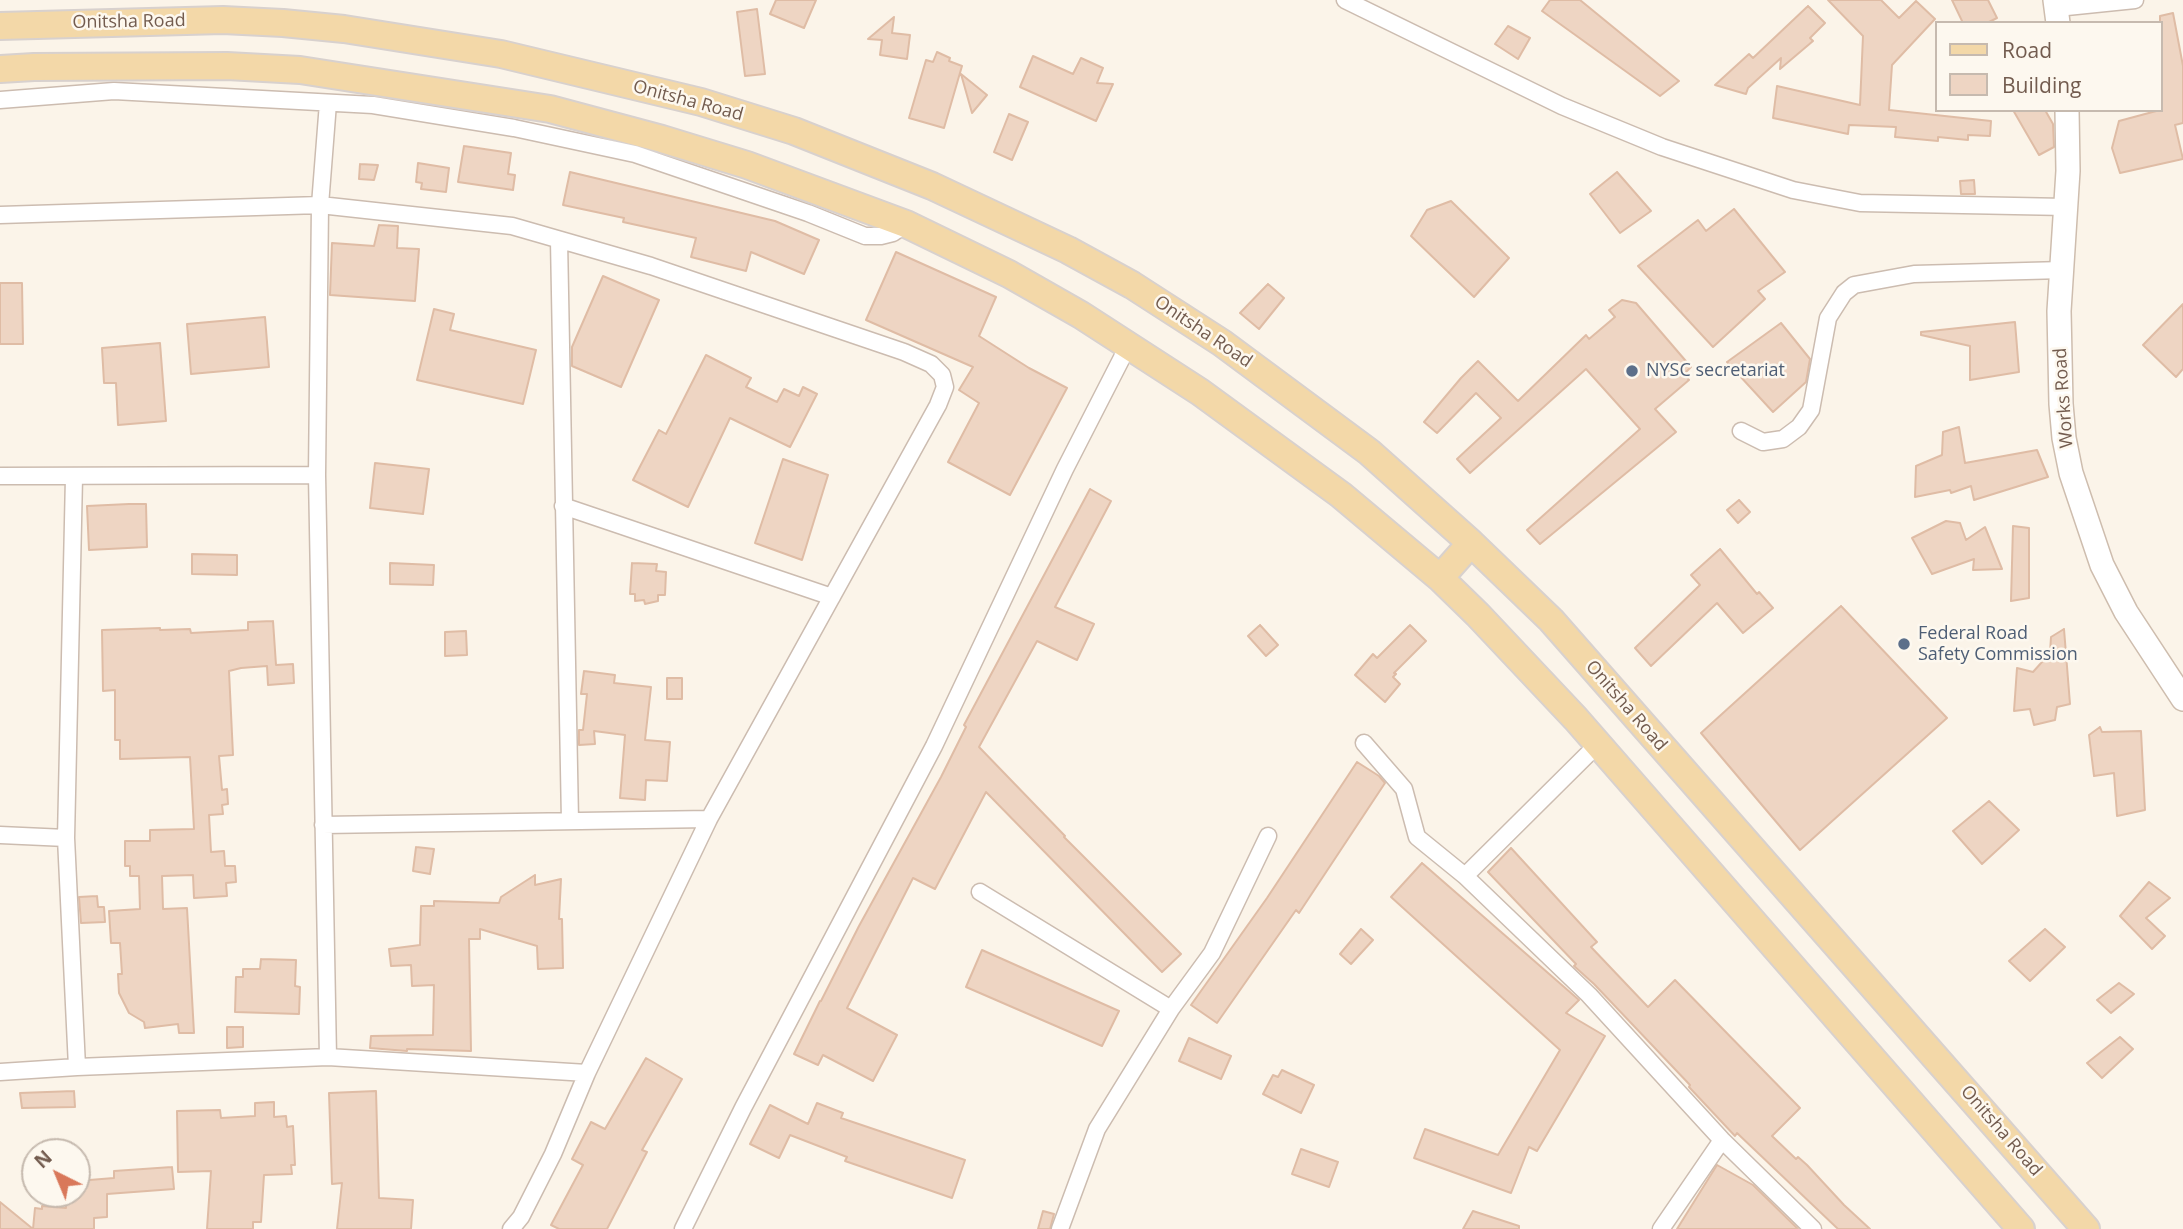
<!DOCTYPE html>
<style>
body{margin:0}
#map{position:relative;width:2183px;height:1229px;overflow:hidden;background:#fbf4e9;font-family:"Open Sans",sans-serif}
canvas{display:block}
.legend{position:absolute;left:1935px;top:21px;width:228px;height:91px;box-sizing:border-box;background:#fdf8ef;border:2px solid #c6baaf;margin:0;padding:9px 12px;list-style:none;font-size:21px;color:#735c4f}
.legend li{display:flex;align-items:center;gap:14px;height:35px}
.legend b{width:35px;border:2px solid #c6baaf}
.north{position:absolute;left:21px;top:1138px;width:70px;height:70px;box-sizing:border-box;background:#fdf8ef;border:2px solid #c6baaf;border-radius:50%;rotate:317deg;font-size:19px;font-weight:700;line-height:28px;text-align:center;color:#735c4f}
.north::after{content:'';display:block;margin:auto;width:24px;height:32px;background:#d9785a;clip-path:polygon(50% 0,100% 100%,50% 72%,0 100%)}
</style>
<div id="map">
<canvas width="2183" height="1229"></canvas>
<ul class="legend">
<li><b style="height:9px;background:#f3d8a8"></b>Road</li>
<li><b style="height:19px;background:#eed5c3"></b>Building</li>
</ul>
<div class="north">N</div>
</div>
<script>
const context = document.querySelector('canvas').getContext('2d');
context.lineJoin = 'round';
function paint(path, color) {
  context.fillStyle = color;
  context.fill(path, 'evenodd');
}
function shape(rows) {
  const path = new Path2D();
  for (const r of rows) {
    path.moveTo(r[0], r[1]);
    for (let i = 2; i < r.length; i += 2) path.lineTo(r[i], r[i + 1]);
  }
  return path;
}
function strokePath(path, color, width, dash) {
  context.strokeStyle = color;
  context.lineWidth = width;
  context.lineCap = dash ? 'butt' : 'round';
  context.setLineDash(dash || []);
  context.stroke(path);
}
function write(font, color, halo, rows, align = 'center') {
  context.font = font + ' "Open Sans",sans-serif';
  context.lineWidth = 5;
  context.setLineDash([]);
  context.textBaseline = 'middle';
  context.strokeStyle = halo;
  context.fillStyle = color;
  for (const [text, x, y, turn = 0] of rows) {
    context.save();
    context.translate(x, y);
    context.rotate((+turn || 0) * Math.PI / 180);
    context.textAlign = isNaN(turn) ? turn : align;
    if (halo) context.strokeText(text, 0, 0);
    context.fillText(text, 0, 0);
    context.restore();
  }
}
const building = shape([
 [776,0,816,0,804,28,770,14,776,0],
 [1550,0,1580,0,1679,81,1660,96,1542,11,1550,0],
 [1828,0,1881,0,1899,18,1916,1,1935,19,1892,65,1889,110,1991,121,1990,136,1968,135,1968,140,1938,137,1938,141,1895,137,1896,127,1849,125,1848,134,1773,118,1777,86,1860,105,1863,36,1828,0],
 [1952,0,1988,0,1997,18,1987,23,1963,23,1952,0],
 [1808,6,1825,23,1810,38,1813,41,1780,69,1781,58,1748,88,1746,94,1715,85,1749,54,1753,58,1808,6],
 [757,9,765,74,745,76,737,12,757,9],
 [2173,13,2183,66,2183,123,2175,125,2183,159,2120,173,2112,148,2119,121,2160,110,2160,16,2173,13],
 [894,17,892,33,910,35,907,59,880,55,882,40,868,39,894,17],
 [1508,26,1530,38,1518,59,1495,44,1508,26],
 [937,52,950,58,949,61,962,66,944,128,909,118,926,60,933,62,937,52],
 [1033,56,1073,74,1081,58,1103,68,1097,83,1113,84,1096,121,1020,87,1033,56],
 [961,74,987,95,972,113,961,74],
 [2013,110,2045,110,2053,124,2054,147,2039,155,2013,110],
 [1009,114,1028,122,1012,160,994,152,1009,114],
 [464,146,511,153,508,174,515,175,513,190,458,182,464,146],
 [418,163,449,168,446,192,421,189,422,183,416,182,418,163],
 [360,164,378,165,374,180,359,179,360,164],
 [570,172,775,221,819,240,804,274,751,252,746,271,691,257,696,238,623,222,624,218,563,205,570,172],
 [1617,172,1651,211,1620,233,1590,194,1617,172],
 [1974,180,1975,194,1961,194,1960,181,1974,180],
 [1451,201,1509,258,1474,297,1411,236,1427,210,1451,201],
 [1734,209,1785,272,1758,291,1765,299,1713,347,1638,266,1698,220,1706,231,1734,209],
 [379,225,398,226,397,248,419,249,415,301,330,295,332,243,374,246,379,225],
 [896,252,996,297,979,336,1029,368,1067,388,1010,495,948,462,979,403,959,390,973,367,866,320,896,252],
 [603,276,659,300,621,387,572,366,572,347,603,276],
 [0,283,22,283,23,344,0,344,0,283],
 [1268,284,1284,298,1259,329,1240,313,1268,284],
 [1622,300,1636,303,1691,367,1684,374,1689,380,1655,409,1676,432,1540,544,1527,530,1640,429,1586,369,1470,473,1457,459,1501,418,1476,393,1437,433,1424,422,1461,378,1478,361,1518,401,1586,335,1589,339,1615,317,1609,310,1622,300],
 [2183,304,2183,369,2176,377,2143,345,2183,304],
 [434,309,454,314,450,330,536,350,523,404,417,380,434,309],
 [265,317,269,367,191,374,187,324,265,317],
 [2015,322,2019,372,1970,380,1970,346,1921,335,1921,332,2015,322],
 [1781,323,1810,359,1806,382,1773,412,1727,362,1781,323],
 [160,343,166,421,118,425,116,383,104,383,102,348,160,343],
 [706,355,751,378,746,387,777,402,784,389,799,396,803,387,817,394,790,447,730,418,688,507,633,480,659,430,666,434,706,355],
 [1959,427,1965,463,2037,450,2048,477,1974,500,1971,486,1951,493,1950,490,1915,497,1916,466,1942,455,1943,432,1959,427],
 [783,459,828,475,802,560,755,543,783,459],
 [375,463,429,469,423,514,370,508,375,463],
 [1090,489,1111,501,1055,607,1094,624,1077,660,1037,641,979,747,1065,836,1064,837,1181,954,1162,972,986,792,935,889,913,878,847,1008,897,1035,873,1081,823,1055,818,1065,794,1054,820,1001,821,1001,859,926,941,777,966,727,964,725,1090,489],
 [1739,500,1750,512,1738,523,1727,510,1739,500],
 [129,504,146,504,147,547,89,550,87,506,129,504],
 [1946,521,1960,523,1966,540,1985,527,2002,569,1973,570,1974,559,1932,574,1912,538,1946,521],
 [2013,526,2029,528,2029,598,2011,601,2013,526],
 [1720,549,1757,594,1759,592,1773,608,1743,633,1717,603,1651,666,1635,648,1700,585,1691,575,1720,549],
 [192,554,237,555,237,575,192,574,192,554],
 [390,563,434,565,433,585,390,584,390,563],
 [632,563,657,564,656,571,666,572,665,595,658,595,658,601,645,604,644,600,635,601,635,594,630,594,632,563],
 [1841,606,1947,718,1800,850,1701,733,1841,606],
 [273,621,276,665,293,664,294,683,268,685,267,666,241,668,229,671,233,755,219,756,222,790,227,789,228,804,222,805,223,814,209,815,211,852,224,851,225,866,235,866,236,882,226,883,227,896,194,898,193,875,162,876,163,909,187,908,194,1033,179,1033,178,1024,145,1028,144,1022,129,1013,119,993,118,974,122,974,120,943,111,943,109,911,140,909,139,876,130,876,130,866,125,866,125,841,150,841,150,830,194,829,190,757,120,759,120,740,115,740,115,690,103,691,102,630,160,628,160,630,190,629,191,633,248,630,248,622,273,621],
 [1260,625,1278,645,1266,656,1248,636,1260,625],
 [1410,625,1426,641,1394,673,1396,674,1393,677,1400,684,1385,702,1355,675,1373,654,1377,658,1410,625],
 [2064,629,2070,704,2057,707,2055,720,2034,725,2030,709,2014,711,2017,668,2033,672,2050,653,2051,637,2064,629],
 [466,631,467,655,445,656,445,632,466,631],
 [584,671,615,675,614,683,651,687,645,740,670,742,667,781,646,780,645,800,620,798,625,735,594,731,595,744,579,745,579,730,583,730,587,694,581,694,584,671],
 [667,678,682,678,682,699,667,699,667,678],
 [2100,727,2102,732,2141,731,2145,810,2117,816,2114,773,2094,776,2089,735,2100,727],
 [1357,762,1379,776,1385,783,1299,913,1296,910,1217,1023,1191,1005,1267,898,1357,762],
 [1989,801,2019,830,1982,864,1953,831,1989,801],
 [416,847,434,849,430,874,413,871,416,847],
 [1511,848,1597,942,1591,947,1648,1007,1675,980,1800,1108,1772,1136,1796,1159,1798,1157,1807,1165,1844,1205,1870,1229,1838,1229,1737,1133,1735,1136,1689,1087,1690,1085,1594,984,1574,966,1576,964,1488,872,1511,848],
 [1422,863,1579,1000,1566,1013,1605,1036,1537,1151,1529,1147,1511,1193,1414,1158,1425,1129,1498,1155,1560,1050,1391,897,1422,863],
 [535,875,535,885,561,879,559,919,562,919,563,968,538,969,537,946,480,929,480,939,469,939,471,1051,407,1049,407,1051,370,1048,371,1036,433,1035,434,985,412,986,411,965,391,966,389,949,420,945,421,906,434,906,434,901,499,903,501,897,535,875],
 [2149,882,2170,898,2146,918,2165,936,2152,949,2120,916,2149,882],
 [97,896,98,907,104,907,105,922,81,923,79,897,97,896],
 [1361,929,1373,940,1351,964,1340,954,1361,929],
 [2045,929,2065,947,2030,981,2009,961,2045,929],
 [982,950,1119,1011,1102,1046,966,987,982,950],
 [261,959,296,960,295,986,300,987,299,1014,235,1012,236,977,243,977,243,969,260,969,261,959],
 [2119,983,2134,994,2111,1013,2097,1000,2119,983],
 [227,1027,243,1027,243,1047,227,1048,227,1027],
 [2120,1037,2133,1049,2102,1078,2087,1063,2120,1037],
 [1189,1038,1231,1056,1221,1079,1179,1061,1189,1038],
 [646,1058,682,1079,642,1150,647,1152,607,1229,559,1229,551,1225,583,1165,572,1159,591,1122,605,1129,646,1058],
 [1282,1070,1314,1085,1301,1113,1263,1094,1273,1075,1278,1077,1282,1070],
 [74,1091,75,1107,22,1108,20,1093,74,1091],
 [376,1091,379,1198,413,1200,411,1229,337,1229,342,1183,332,1184,329,1093,376,1091],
 [274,1102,274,1117,286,1116,287,1127,293,1126,295,1165,291,1165,292,1174,264,1175,261,1222,253,1222,253,1229,207,1229,211,1171,178,1172,177,1111,220,1110,221,1118,255,1116,255,1103,274,1102],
 [817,1103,843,1113,841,1118,965,1160,952,1198,845,1161,847,1157,790,1135,779,1158,750,1144,770,1105,808,1124,817,1103],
 [1301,1149,1338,1162,1329,1187,1292,1174,1301,1149],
 [1717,1165,1753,1185,1798,1229,1677,1229,1717,1165],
 [172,1167,174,1189,107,1194,107,1217,94,1218,94,1229,33,1229,35,1208,42,1209,42,1206,66,1208,65,1194,77,1194,77,1181,114,1178,114,1171,172,1167],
 [0,1202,33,1229,0,1229,0,1202],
 [1043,1211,1054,1214,1050,1229,1038,1229,1043,1211],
 [1473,1211,1519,1226,1519,1229,1463,1229,1473,1211]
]);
paint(building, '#eed5c3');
strokePath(building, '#dfbca5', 2);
const minor = shape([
 [1345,0,1562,106,1662,147,1793,190,1860,203,2066,207],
 [2057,8,2135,0],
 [0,100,114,91,373,105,514,128,635,154,808,213,865,236,881,236,893,233,906,224],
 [0,215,320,205,512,226,651,266,904,352,931,364,942,375,945,387,938,405,709,819,587,1073,553,1154,521,1217,511,1229],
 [559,240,570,821],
 [1741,431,1763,442,1783,439,1799,427,1811,410,1828,318,1844,293,1854,285,1914,274,2063,270],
 [0,476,317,475],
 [74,477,66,838,77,1067],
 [563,506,832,597],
 [1364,743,1404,789,1417,837,1465,876,1589,995,1722,1140,1813,1229],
 [323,825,709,819],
 [0,835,66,838],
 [1465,876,1598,744],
 [980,892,1171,1009],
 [328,1057,317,475,320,205,328,103],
 [0,1072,77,1067,328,1057,587,1073],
 [683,1229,743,1108,934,746,1065,469,1128,346],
 [1060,1229,1097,1129,1171,1009,1212,953,1268,836],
 [1661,1229,1722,1140]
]);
const secondary = shape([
 [2055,0,2058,23],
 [2067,110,2068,171,2059,311,2061,404,2064,438,2071,473,2102,565,2126,612,2183,699]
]);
const primary = shape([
 [0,26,223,20,283,23,344,29,501,54,701,102,794,131,932,186,1068,250,1132,285,1222,343,1369,452,1471,543,1551,620,2086,1229],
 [0,69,34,67,227,66,300,70,550,109,662,139,747,165,906,224,1009,274,1081,315,1200,392,1341,495,1440,578,1478,615,1576,719,2021,1229],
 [1440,578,1471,543]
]);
strokePath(minor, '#ccbcb0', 19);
strokePath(secondary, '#cebdae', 26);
strokePath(primary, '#d8d1ce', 30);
strokePath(minor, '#fff', 16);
strokePath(secondary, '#fff', 23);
strokePath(primary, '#f3d8a8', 26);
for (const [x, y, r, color] of [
 [1632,371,7,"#5c6f8a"],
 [1904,644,7,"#5c6f8a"]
]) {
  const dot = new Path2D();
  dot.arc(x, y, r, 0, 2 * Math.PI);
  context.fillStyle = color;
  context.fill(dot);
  strokePath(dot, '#fdf8ef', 2.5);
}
write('18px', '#735c4f', '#fdf8ef', [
 ["Onitsha Road",129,22,-1],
 ["Onitsha Road",688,101,15],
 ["Onitsha Road",1203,332,34],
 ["Works Road",2064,398,-94],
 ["Onitsha Road",1626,706,49],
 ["Onitsha Road",2001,1131,49]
]);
write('18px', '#4e5e75', '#fdf8ef', [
 ["NYSC secretariat",1646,371],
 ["Federal Road",1918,634],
 ["Safety Commission",1918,655]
], 'left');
</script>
